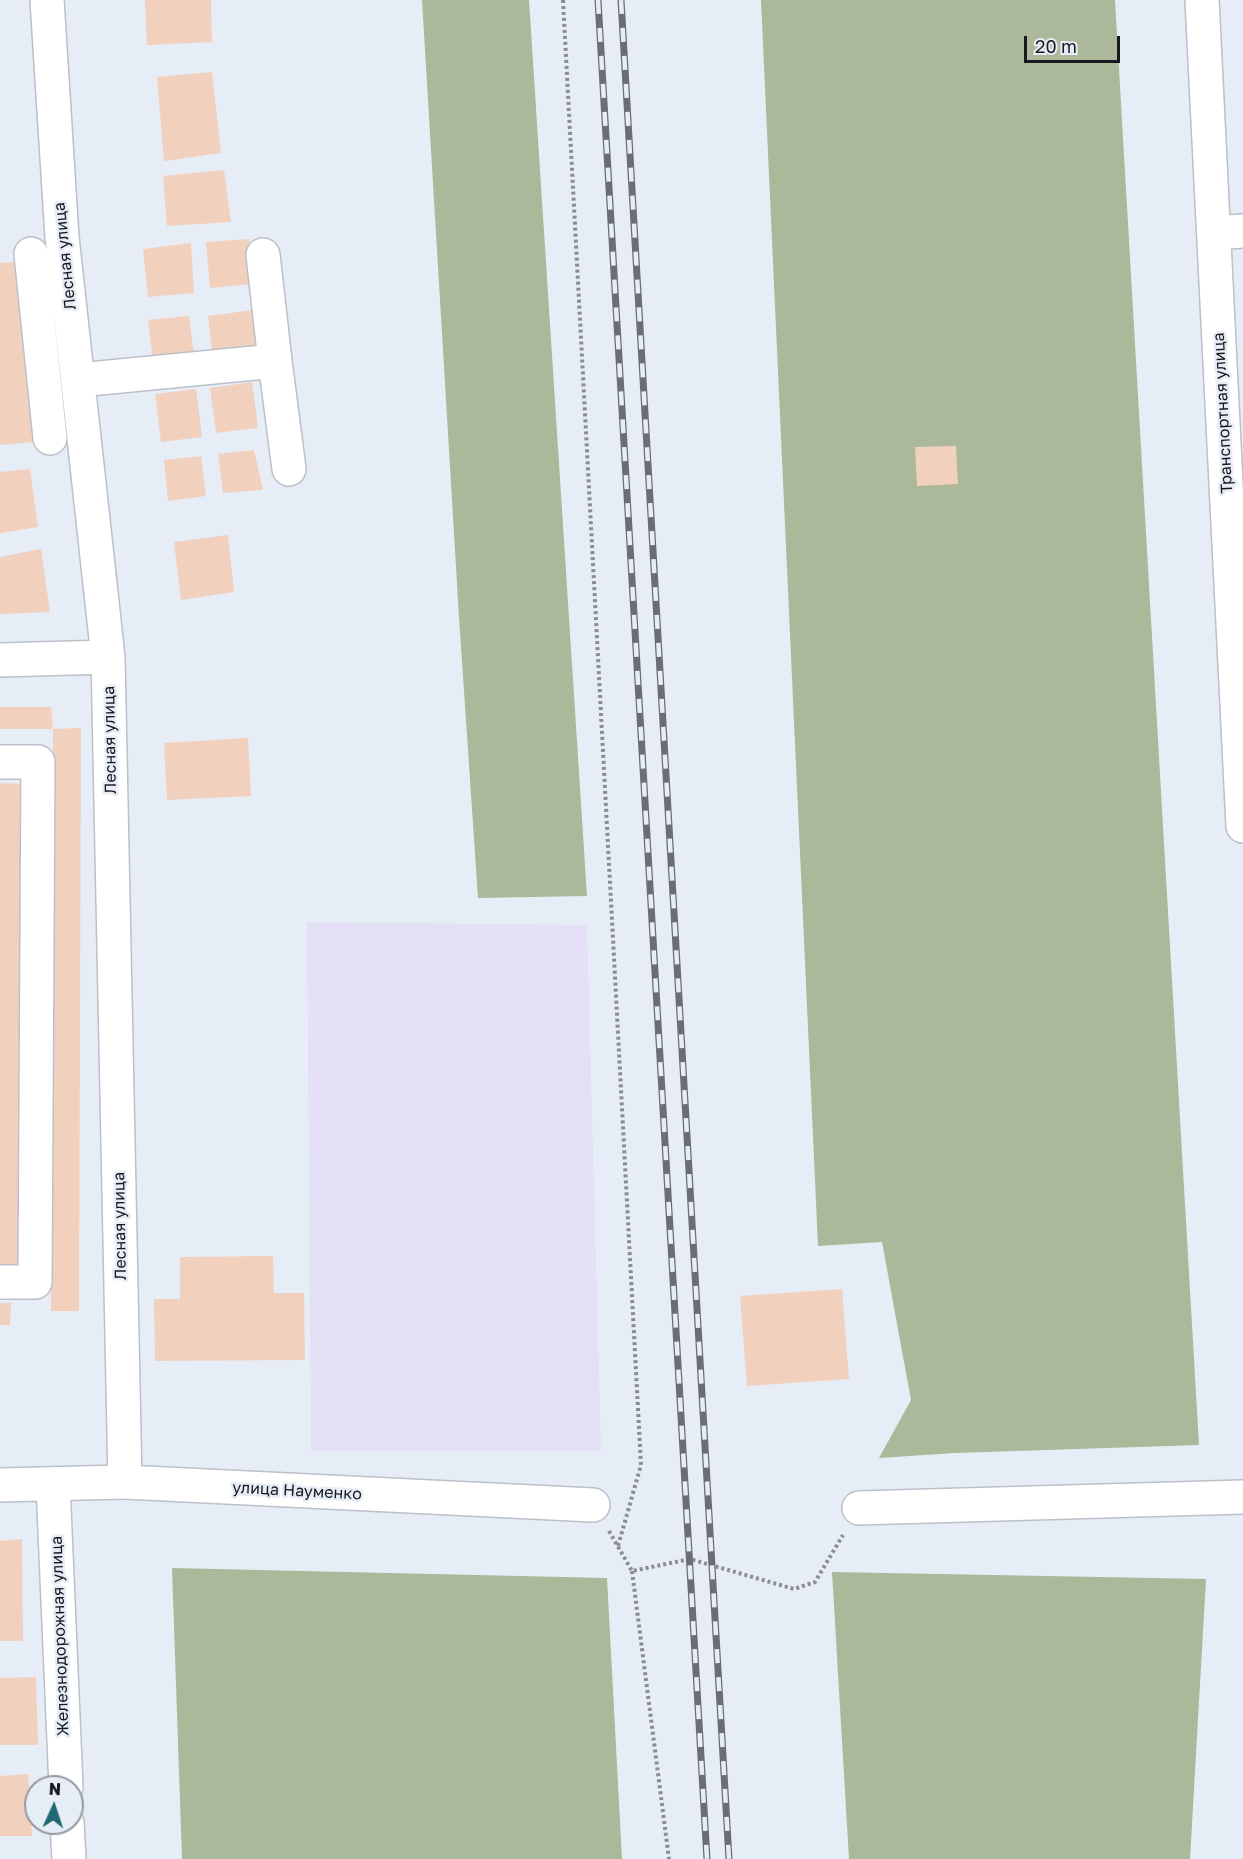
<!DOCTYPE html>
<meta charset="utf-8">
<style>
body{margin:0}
#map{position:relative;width:1243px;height:1859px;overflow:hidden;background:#e7edf6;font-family:"Golos Text",sans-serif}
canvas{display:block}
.north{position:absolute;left:24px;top:1775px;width:60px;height:60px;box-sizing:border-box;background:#e7edf6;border:2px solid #94989f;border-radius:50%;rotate:3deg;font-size:16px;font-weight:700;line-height:24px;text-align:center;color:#18191d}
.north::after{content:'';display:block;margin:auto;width:21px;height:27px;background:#1f6874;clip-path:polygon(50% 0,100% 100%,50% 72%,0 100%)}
.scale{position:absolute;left:1024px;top:36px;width:96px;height:27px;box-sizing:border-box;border:3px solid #18191d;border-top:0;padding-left:8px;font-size:18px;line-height:21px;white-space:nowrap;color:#18191d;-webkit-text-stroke:4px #e7edf6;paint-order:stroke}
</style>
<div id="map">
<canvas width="1243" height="1859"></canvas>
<div class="north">N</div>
<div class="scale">20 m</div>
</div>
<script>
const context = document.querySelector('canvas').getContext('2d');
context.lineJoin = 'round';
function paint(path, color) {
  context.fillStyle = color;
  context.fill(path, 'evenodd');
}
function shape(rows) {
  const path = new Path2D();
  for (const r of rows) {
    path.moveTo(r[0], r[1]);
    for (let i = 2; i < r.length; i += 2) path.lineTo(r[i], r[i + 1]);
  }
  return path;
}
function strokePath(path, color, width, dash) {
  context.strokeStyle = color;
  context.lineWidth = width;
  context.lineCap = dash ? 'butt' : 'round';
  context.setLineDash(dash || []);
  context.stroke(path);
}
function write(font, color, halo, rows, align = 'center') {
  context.font = font + ' "Golos Text",sans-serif';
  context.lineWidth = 5;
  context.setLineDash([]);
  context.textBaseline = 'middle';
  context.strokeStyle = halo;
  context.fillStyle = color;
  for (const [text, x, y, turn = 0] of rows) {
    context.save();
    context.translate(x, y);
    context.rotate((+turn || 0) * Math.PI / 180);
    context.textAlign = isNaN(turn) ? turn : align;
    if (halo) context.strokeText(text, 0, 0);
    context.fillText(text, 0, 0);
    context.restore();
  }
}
paint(shape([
 [307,922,587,925,601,1451,311,1451]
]), '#e3dff5');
paint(shape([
 [422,0,529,0,587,896,478,898,459,617],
 [761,0,1115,0,1199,1445,955,1453,879,1458,911,1400,882,1242,818,1246],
 [172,1568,607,1578,622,1859,182,1859],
 [832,1572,1206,1579,1190,1859,849,1859]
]), '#abb899');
paint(shape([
 [145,0,211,0,212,42,147,45],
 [212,72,221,153,164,161,157,77],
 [224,170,231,222,167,226,163,176],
 [249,239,253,284,210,288,206,242],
 [191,243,194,293,148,297,143,249],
 [29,261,43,441,0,445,0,263],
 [253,310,258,348,212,352,208,316],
 [189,316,194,355,153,362,148,320],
 [252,382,258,428,216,433,210,388],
 [196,389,202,437,161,442,155,394],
 [956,446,958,484,917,486,915,447],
 [254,450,263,490,223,493,218,454],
 [201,456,206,496,168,501,164,460],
 [30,469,38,527,0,533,0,472],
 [228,535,234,592,181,600,174,542],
 [41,549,50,612,0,614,0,557],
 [0,707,51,707,53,729,0,729],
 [81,728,79,1311,51,1311,53,729],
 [248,738,251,796,167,800,164,743],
 [0,783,23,784,18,1266,0,1266],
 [273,1256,274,1293,304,1293,305,1360,155,1361,154,1299,180,1299,180,1257],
 [842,1289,849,1379,747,1386,740,1296],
 [0,1303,11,1303,10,1325,0,1325],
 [22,1539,23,1641,0,1641,0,1541],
 [36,1677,38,1745,0,1745,0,1678],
 [28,1774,32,1836,0,1836,0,1776]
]), '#f2d0be');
const minor = shape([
 [47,0,62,237,108,657,125,1482,593,1505],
 [1202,0,1243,826],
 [1215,233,1243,231],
 [31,254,50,438],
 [275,361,289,469],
 [79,380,275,361,263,255],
 [0,660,108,657],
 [0,762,38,762,35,1282,0,1282],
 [53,1484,66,1787],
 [859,1508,1243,1497],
 [67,1823,69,1859]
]);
const major = shape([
 [0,1485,125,1482]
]);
strokePath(minor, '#bbc0c9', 36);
strokePath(major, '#bbc0c9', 36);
strokePath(shape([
 [563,0,641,1465,618,1546],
 [609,1531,632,1571,690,1559,794,1589,815,1582,843,1535],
 [632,1571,669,1859]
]), '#898d93', 4, [3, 3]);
strokePath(minor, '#fff', 33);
strokePath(major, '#fff', 33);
const rail = shape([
 [598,0,707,1859],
 [621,0,729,1859]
]);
strokePath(rail, '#6a6d73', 7);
strokePath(rail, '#e7edf6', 4.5, [14]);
write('16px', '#18191d', '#e7edf6', [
 ["Лесная улица",65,256,-96],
 ["Транспортная улица",1223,413,-93],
 ["Лесная улица",110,740,-91],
 ["Лесная улица",120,1226,-91],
 ["улица Науменко",297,1491,3],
 ["Железнодорожная улица",60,1636,-92]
]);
</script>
